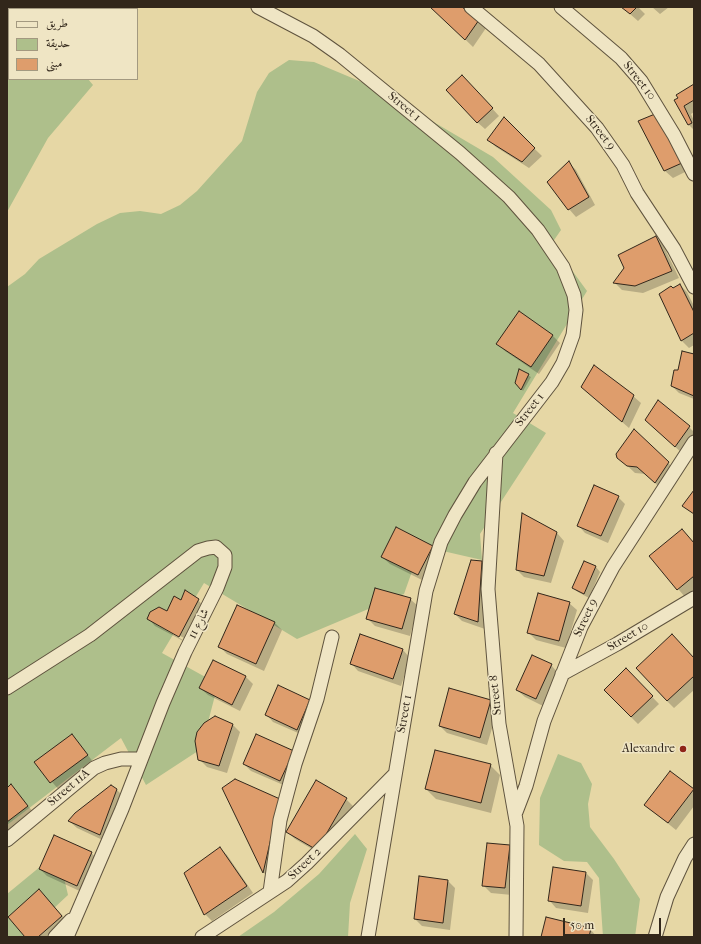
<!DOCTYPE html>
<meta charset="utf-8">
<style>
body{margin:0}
#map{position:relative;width:701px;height:944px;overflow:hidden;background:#e6d7a5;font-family:"IM FELL French Canon",Amiri,serif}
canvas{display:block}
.frame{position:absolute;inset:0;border:8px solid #32271b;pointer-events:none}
.legend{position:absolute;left:8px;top:8px;width:130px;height:72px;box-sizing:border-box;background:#efe5c4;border:1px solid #a39980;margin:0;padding:5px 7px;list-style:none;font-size:12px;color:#32271b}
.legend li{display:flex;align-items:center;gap:8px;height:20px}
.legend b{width:20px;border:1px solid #a39980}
.scale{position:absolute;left:563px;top:918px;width:98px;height:18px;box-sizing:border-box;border:2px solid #32271b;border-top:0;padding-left:5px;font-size:12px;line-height:14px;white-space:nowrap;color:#32271b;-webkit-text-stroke:3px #efe5c4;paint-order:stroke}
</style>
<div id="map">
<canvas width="701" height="944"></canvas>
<div class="frame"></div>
<ul class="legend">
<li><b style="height:5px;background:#efe5c4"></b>طريق</li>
<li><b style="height:11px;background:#aebf8b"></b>حديقة</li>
<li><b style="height:11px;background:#de9d6c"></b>مبنى</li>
</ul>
<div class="scale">50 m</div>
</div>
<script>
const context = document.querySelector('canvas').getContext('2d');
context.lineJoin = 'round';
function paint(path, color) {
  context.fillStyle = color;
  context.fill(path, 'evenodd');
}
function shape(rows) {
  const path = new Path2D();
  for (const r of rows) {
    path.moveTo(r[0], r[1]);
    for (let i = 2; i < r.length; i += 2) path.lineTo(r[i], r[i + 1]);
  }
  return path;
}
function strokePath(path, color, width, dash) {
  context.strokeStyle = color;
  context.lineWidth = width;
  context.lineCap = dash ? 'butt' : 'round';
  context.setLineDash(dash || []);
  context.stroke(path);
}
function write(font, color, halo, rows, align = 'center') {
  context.font = font + ' "IM FELL French Canon",Amiri,serif';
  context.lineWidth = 3;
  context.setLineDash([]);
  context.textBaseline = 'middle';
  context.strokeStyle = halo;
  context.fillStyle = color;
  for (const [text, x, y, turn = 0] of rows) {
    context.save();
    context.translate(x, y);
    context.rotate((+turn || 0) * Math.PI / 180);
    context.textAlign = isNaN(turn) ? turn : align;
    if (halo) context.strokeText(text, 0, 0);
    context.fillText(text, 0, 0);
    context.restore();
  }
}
paint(shape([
 [289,60,314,62,376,88,493,157,551,210,561,230,552,243,587,291,513,413,546,433,480,534,482,560,421,546,404,594,297,639,204,583,162,653,218,684,201,749,146,785,121,738,7,825,7,287,25,274,39,259,97,224,120,213,140,211,161,214,180,205,197,191,242,141,257,92,269,73],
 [9,67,9,79,88,79,93,85,48,138,7,212,7,68],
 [558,754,581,763,592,784,588,804,590,827,614,859,640,899,635,937,603,937,599,878,587,862,564,861,539,845,540,798],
 [355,834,367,849,350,903,348,937,238,937,274,912,319,874],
 [58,852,68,895,23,937,7,937,7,894]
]), '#aebf8b');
paint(shape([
 [432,7,461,7,486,28,473,47],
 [622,7,638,7,645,14,638,21],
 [652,7,669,7,660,14],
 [469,83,499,116,485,129,477,122],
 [694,85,694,112,691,114,694,121,694,130,689,125,679,99],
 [654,115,689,170,673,178,665,171,639,122],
 [504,119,542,156,529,168,496,147,489,140],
 [569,163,576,170,595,205,576,217,569,209],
 [656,237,663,245,679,278,643,293,622,290,615,283],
 [680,285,687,292,694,306,694,345,689,348,682,341,661,295],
 [519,312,553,336,560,343,539,374,505,351,498,343],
 [694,355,694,399,679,393,672,386,679,371],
 [520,371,531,377,523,391,516,382],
 [590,394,633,396,641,403,629,428],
 [653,427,689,427,694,432,694,437,682,453],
 [618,457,668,463,676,470,662,490,646,474,635,473],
 [618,497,625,504,608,543,585,533,578,525],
 [682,530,694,543,694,590,685,597,650,556],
 [557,533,564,541,551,583,524,577,517,570],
 [432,547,439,554,426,582,390,564,382,557],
 [482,562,489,570,485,629,462,621,455,614],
 [585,562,596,567,600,572,589,598,578,592,573,588],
 [410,599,418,606,410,636,375,626,368,619],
 [198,600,205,608,187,643,155,626,148,618],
 [155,622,184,638,183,640,155,624],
 [569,603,577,610,566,648,536,640,528,632],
 [238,606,275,623,282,630,264,671,227,654,220,647],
 [361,636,403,650,410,658,401,686,358,671,351,663],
 [694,659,694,690,674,708,667,701],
 [213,661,246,677,253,684,240,711,208,695,200,688],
 [551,665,558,673,543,706,525,697,517,690],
 [633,677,659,704,638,724,631,717],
 [310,701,305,736,273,722,266,714],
 [490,701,498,708,487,745,447,733,440,726],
 [215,717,233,725,240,732,227,773,207,767,199,759],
 [72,735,94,763,59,790,35,762],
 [293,752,288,787,251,771,244,764],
 [490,765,500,775,491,813,436,799,426,789],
 [670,772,694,791,694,806,676,830,645,805],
 [11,786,35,814,7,835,7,789],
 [223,788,280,800,290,810,273,882,264,873],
 [117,790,124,797,107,842,77,828,69,821],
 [346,799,353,806,324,856,295,839,287,832],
 [509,846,517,854,512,895,491,893,483,885],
 [220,848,227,855,253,893,212,921,205,914],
 [91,853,99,860,84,893,47,876,40,869],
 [586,873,593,880,588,913,556,908,549,900],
 [448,881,455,888,450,930,422,926,415,919],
 [46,898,69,923,53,937,27,937],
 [590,929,597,937,543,937]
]), '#0003');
const building = shape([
 [430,7,462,7,479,20,465,40,430,7],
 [621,7,637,7,630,14,621,7],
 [462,75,493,108,477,123,446,90,462,75],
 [694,84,694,100,684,106,692,123,688,125,674,100,678,98,676,95,694,84],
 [655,114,682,163,664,171,638,121,655,114],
 [504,117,535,148,522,162,487,140,504,117],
 [569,161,589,197,568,210,547,182,569,161],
 [656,236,672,271,635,286,613,283,624,268,618,255,656,236],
 [680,284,694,312,694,333,681,341,659,294,671,286,673,288,680,284],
 [519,311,553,335,531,367,496,344,519,311],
 [682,351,694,354,694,396,671,386,674,370,678,370,682,351],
 [594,365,634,395,622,422,581,387,594,365],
 [519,369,529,374,521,390,515,383,519,369],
 [658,400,690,426,675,447,645,420,658,400],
 [634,429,669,462,655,483,637,467,627,466,617,458,616,454,634,429],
 [594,485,619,496,601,536,577,526,594,485],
 [694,490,694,514,682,506,694,490],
 [522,513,557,532,544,576,516,570,522,513],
 [396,527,433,546,418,575,381,557,396,527],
 [682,529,694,543,694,576,677,590,649,556,682,529],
 [471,560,482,561,478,622,454,614,471,560],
 [584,561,596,566,584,594,572,588,584,561],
 [375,588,411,598,402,629,366,619,375,588],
 [185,590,199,599,179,637,147,619,150,612,159,607,167,611,174,596,181,600,185,590],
 [538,593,570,602,559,641,527,633,538,593],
 [237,605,275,622,256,664,218,647,237,605],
 [360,634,403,649,393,679,350,664,360,634],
 [672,634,694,658,694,676,667,701,636,668,672,634],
 [532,655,552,664,536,699,516,690,532,655],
 [213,660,246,676,232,705,199,688,213,660],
 [626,668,653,696,631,717,604,690,626,668],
 [278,685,310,700,297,730,265,715,278,685],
 [449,688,491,700,480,738,439,726,449,688],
 [215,716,233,724,219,766,198,760,195,741,197,732,204,723,215,716],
 [72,734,88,755,50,783,34,762,72,734],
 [256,734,294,751,280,781,243,764,256,734],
 [435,750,491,764,481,803,425,789,435,750],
 [670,771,694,789,668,823,644,805,670,771],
 [235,779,280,799,263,873,222,788,235,779],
 [316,780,347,798,317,850,286,832,316,780],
 [11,784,28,806,7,822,7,788,11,784],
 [111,785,117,789,100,835,68,821,75,813,111,785],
 [54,835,92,852,77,886,39,869,54,835],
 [487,843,510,845,505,888,482,886,487,843],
 [220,847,247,886,204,915,184,873,220,847],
 [553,867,586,872,581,906,548,901,553,867],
 [419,876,448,880,443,923,414,919,419,876],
 [39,889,62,916,38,937,25,937,8,917,39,889],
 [546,917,591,928,589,937,541,937,546,917]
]);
paint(building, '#de9d6c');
strokePath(building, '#32271b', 1);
const minor = shape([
 [258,7,313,36,340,55,460,153,509,197,538,230,563,267,574,295,576,310,573,335,563,363,552,382,475,482,455,515,441,542,426,591,368,937],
 [471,7,539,64,597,128,623,165,637,193,674,249,694,287],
 [561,7,621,58,641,81,674,135,694,174],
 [496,453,488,589,499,724,517,826,516,937],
 [562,674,617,644,694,598],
 [7,688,90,635,198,551,208,548,216,547,225,555,225,567,217,588,185,652,163,703,122,809,67,937],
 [516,812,526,786,544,721,581,627,613,567,694,442],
 [7,840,94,768,105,763,121,759,141,759],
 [270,892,280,820,295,764,317,699,332,637],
 [55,937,71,920],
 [202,937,287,881,307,863,394,775],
 [655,937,667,897,685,858,694,844]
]);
strokePath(minor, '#5f533e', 15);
strokePath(minor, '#efe5c4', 13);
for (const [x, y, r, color] of [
 [683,749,4,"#8f2418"]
]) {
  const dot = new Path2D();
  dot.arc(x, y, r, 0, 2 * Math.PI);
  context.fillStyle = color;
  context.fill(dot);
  strokePath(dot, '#efe5c4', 1.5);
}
write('12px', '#32271b', '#efe5c4', [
 ["Street 10",639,81,52],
 ["Street 1",404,107,40],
 ["Street 9",600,133,52],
 ["Street 1",530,410,-52],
 ["Street 9",586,618,-65],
 ["شارع 11",199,624,-63],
 ["Street 10",628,637,-31],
 ["Street 8",496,695,-96],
 ["Street 1",405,714,-80],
 ["Street 11A",69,788,-40],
 ["Street 2",305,864,-44]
]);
write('12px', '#32271b', '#efe5c4', [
 ["Alexandre",675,749]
], 'right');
</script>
